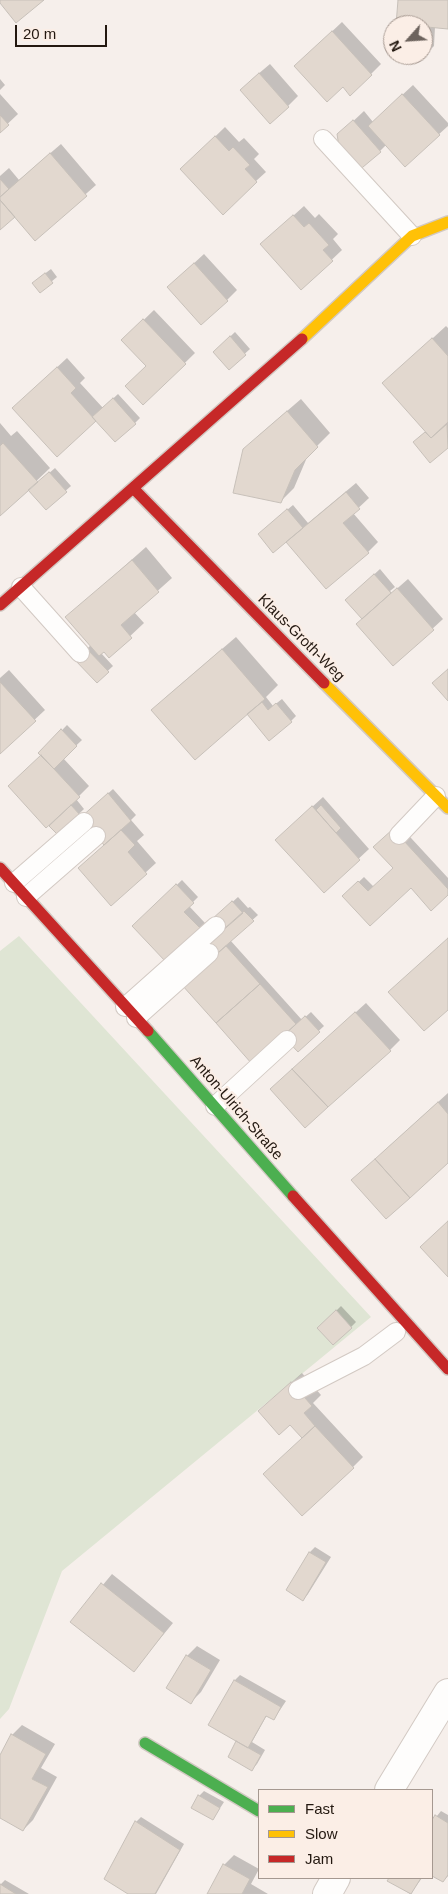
<!DOCTYPE html>
<meta charset="utf-8">
<style>
body{margin:0}
#map{position:relative;width:448px;height:1894px;overflow:hidden;background:#f6efeb;font-family:Helvetica,sans-serif}
canvas{display:block}
.legend{position:absolute;left:258px;top:1789px;width:175px;height:90px;box-sizing:border-box;background:#fbeee6;border:1px solid #a59890;margin:0;padding:6px 9px;list-style:none;font-size:15px;color:#231810}
.legend li{display:flex;align-items:center;gap:10px;height:25px}
.legend b{width:25px;border:1px solid #a59890}
.north{position:absolute;left:383px;top:15px;width:50px;height:50px;box-sizing:border-box;background:#fbeee6;border:1px solid #a59890;border-radius:50%;rotate:244deg;font-size:14px;font-weight:700;line-height:20px;text-align:center;color:#231810}
.north::after{content:'';display:block;margin:auto;width:18px;height:22px;background:#6d635d;clip-path:polygon(50% 0,100% 100%,50% 72%,0 100%)}
.scale{position:absolute;left:15px;top:25px;width:92px;height:22px;box-sizing:border-box;border:2px solid #231810;border-top:0;padding-left:6px;font-size:15px;line-height:18px;white-space:nowrap;color:#231810;-webkit-text-stroke:4px #fbeee6;paint-order:stroke}
</style>
<div id="map">
<canvas width="448" height="1894"></canvas>
<ul class="legend">
<li><b style="height:6px;background:#4caf50"></b>Fast</li>
<li><b style="height:6px;background:#ffc107"></b>Slow</li>
<li><b style="height:6px;background:#c62828"></b>Jam</li>
</ul>
<div class="north">N</div>
<div class="scale">20 m</div>
</div>
<script>
const context = document.querySelector('canvas').getContext('2d');
context.lineJoin = 'round';
function paint(path, color) {
  context.fillStyle = color;
  context.fill(path, 'evenodd');
}
function shape(rows) {
  const path = new Path2D();
  for (const r of rows) {
    path.moveTo(r[0], r[1]);
    for (let i = 2; i < r.length; i += 2) path.lineTo(r[i], r[i + 1]);
  }
  return path;
}
function strokePath(path, color, width, dash) {
  context.strokeStyle = color;
  context.lineWidth = width;
  context.lineCap = dash ? 'butt' : 'round';
  context.setLineDash(dash || []);
  context.stroke(path);
}
function write(font, color, halo, rows, align = 'center') {
  context.font = font + ' Helvetica,sans-serif';
  context.lineWidth = 4.5;
  context.setLineDash([]);
  context.textBaseline = 'middle';
  context.strokeStyle = halo;
  context.fillStyle = color;
  for (const [text, x, y, turn = 0] of rows) {
    context.save();
    context.translate(x, y);
    context.rotate((+turn || 0) * Math.PI / 180);
    context.textAlign = isNaN(turn) ? turn : align;
    if (halo) context.strokeText(text, 0, 0);
    context.fillText(text, 0, 0);
    context.restore();
  }
}
paint(shape([
 [19,936,371,1317,62,1571,9,1709,0,1719,0,951]
]), '#dfe5d4');
paint(shape([
 [399,0,448,0,448,27,435,27,434,46,424,56,415,55,423,55,423,25,397,25],
 [342,22,381,64,371,74,343,86,306,56],
 [270,64,298,96,288,106,251,80],
 [0,79,5,85,0,90],
 [413,85,448,123,448,126,405,165,386,145,380,151,347,127,364,111,373,122],
 [0,94,18,114,0,131],
 [225,127,239,142,244,138,259,154,254,159,266,172,256,181,192,159],
 [61,144,96,185,35,239,15,215,0,228,0,176,9,168,19,180],
 [304,206,315,218,319,214,338,234,333,239,342,250,302,288,272,235],
 [204,254,237,290,227,300,179,277],
 [51,269,57,277,40,291,39,278],
 [154,310,195,353,143,404,148,366,123,340],
 [446,326,448,328,448,446,430,461,419,437,427,431,384,383],
 [235,332,250,349,229,368,214,352],
 [67,358,85,378,80,383,103,408,118,394,140,418,135,423,96,419,24,398],
 [301,399,330,433,308,455,294,488,281,501,258,436],
 [0,423,11,436,17,431,50,468,29,488,31,489,55,468,71,486,46,508,29,488,0,514],
 [356,483,369,498,353,513,378,542,368,552,264,529,293,505,308,523],
 [146,547,172,578,134,612,144,623,109,656,104,650,101,653,113,666,97,681,76,659,91,645,67,617],
 [380,569,395,587,390,591,392,593,408,579,443,619,393,665,363,618,352,595],
 [236,637,278,685,266,697,273,706,282,699,296,716,291,721,166,697],
 [9,670,45,710,0,752,0,678],
 [67,725,82,740,63,758,89,786,76,799,84,809,58,834,59,818,42,755,40,753],
 [113,789,136,815,131,820,144,835,137,841,156,863,111,904,105,845,81,818],
 [323,797,369,849,324,891,287,830],
 [399,825,448,878,448,894,411,887,344,896,364,877,374,887,394,868],
 [182,880,198,897,189,906,205,923,166,960,134,926],
 [238,897,248,908,250,907,258,915,230,940,302,1020,311,1012,324,1026,298,1050,283,1034,184,985,218,915],
 [366,1003,400,1040,390,1050,304,1059],
 [448,1093,448,1162,381,1154,386,1149],
 [341,1306,356,1322,351,1327,319,1328],
 [302,1373,321,1395,313,1403,363,1457,353,1467,303,1438,290,1423,259,1411],
 [315,1547,331,1557,308,1594,303,1600,310,1552],
 [112,1574,173,1623,134,1670,72,1622],
 [197,1646,220,1660,201,1692,191,1702,187,1656],
 [240,1675,286,1701,274,1719,267,1715,252,1742,265,1750,257,1764,252,1769,238,1741,210,1724,235,1680],
 [22,1725,55,1744,41,1768,57,1777,33,1820,23,1830,0,1817,0,1758,12,1735],
 [204,1791,224,1802,213,1819,199,1796],
 [441,1811,448,1815,448,1876,443,1881,432,1874,432,1822],
 [141,1817,184,1844,156,1894,131,1894,136,1822],
 [234,1855,259,1869,251,1884,268,1894,208,1894,224,1865],
 [390,1878,422,1878,410,1894,389,1880],
 [5,1880,29,1894,0,1894,0,1885]
]), '#0003');
const building = shape([
 [0,0,44,0,16,23,0,3,0,0],
 [398,0,448,0,448,29,427,27,425,57,400,55,423,55,423,25,396,25,398,0],
 [332,31,372,75,350,96,343,87,327,102,294,66,332,31],
 [259,73,289,107,270,124,240,90,259,73],
 [402,94,440,135,405,167,368,126,402,94],
 [0,115,9,125,0,133,0,115],
 [353,120,381,152,357,172,340,153,337,134,353,120],
 [215,136,229,151,233,147,250,165,245,169,257,182,223,215,180,169,215,136],
 [50,153,87,196,35,241,0,200,0,197,50,153],
 [0,179,9,189,0,197,0,179],
 [0,200,15,217,0,230,0,200],
 [293,215,304,227,309,223,329,245,323,250,333,261,301,290,260,244,293,215],
 [194,263,228,301,201,325,167,287,194,263],
 [45,273,53,283,40,293,32,283,45,273],
 [143,319,186,364,143,405,125,386,146,366,121,340,143,319],
 [230,336,246,355,229,370,213,352,230,336],
 [432,338,448,356,448,422,431,438,382,383,432,338],
 [57,367,76,388,71,393,96,421,57,457,12,408,57,367],
 [113,398,136,424,115,442,92,417,113,398],
 [287,411,318,447,295,470,281,503,233,493,243,449,287,411],
 [447,424,448,448,430,463,413,442,425,432,431,438,447,424],
 [3,443,38,482,0,516,0,446,3,443],
 [49,472,67,492,46,510,28,490,49,472],
 [346,492,360,509,343,523,369,553,326,589,286,542,346,492],
 [287,509,303,528,273,553,258,534,287,509],
 [132,560,159,592,121,625,132,638,109,658,104,652,99,656,65,617,132,560],
 [374,574,391,593,362,619,345,600,374,574],
 [397,588,434,630,393,666,356,624,397,588],
 [86,648,109,672,97,683,74,659,86,648],
 [222,649,265,699,195,760,151,710,222,649],
 [448,669,448,701,432,683,448,669],
 [0,682,36,721,0,754,0,682],
 [262,702,268,710,276,703,292,722,269,741,247,714,262,702],
 [61,729,77,746,54,769,38,753,61,729],
 [41,755,80,797,46,828,8,786,41,755],
 [108,793,131,821,104,845,80,818,108,793],
 [71,805,80,815,58,835,49,826,71,805],
 [321,805,341,828,336,833,316,810,321,805],
 [312,806,360,860,324,893,275,840,312,806],
 [393,829,448,889,448,895,431,911,411,888,370,926,342,896,358,881,368,891,393,868,373,847,393,829],
 [121,830,135,845,128,852,147,874,111,906,78,868,121,830],
 [176,884,194,903,184,912,201,929,166,962,132,926,176,884],
 [232,901,243,913,221,932,211,920,232,901],
 [244,911,254,921,213,957,204,947,244,911],
 [448,938,448,1010,424,1031,388,992,448,938],
 [226,946,260,984,216,1023,182,985,226,946],
 [260,984,296,1024,252,1064,216,1023,260,984],
 [355,1012,391,1051,328,1107,292,1069,355,1012],
 [305,1016,320,1032,298,1052,283,1036,305,1016],
 [292,1069,328,1107,305,1128,270,1089,292,1069],
 [438,1102,448,1114,448,1163,410,1198,375,1159,438,1102],
 [375,1159,410,1198,386,1219,351,1180,375,1159],
 [448,1221,448,1277,420,1247,448,1221],
 [336,1310,352,1328,333,1345,317,1328,336,1310],
 [291,1382,312,1406,304,1413,315,1426,302,1438,290,1425,279,1435,258,1411,291,1382],
 [315,1426,354,1468,302,1516,263,1474,315,1426],
 [309,1552,326,1562,303,1601,286,1590,309,1552],
 [101,1583,164,1633,134,1672,70,1622,101,1583],
 [186,1655,211,1670,191,1704,166,1688,186,1655],
 [234,1680,281,1707,274,1720,266,1716,248,1748,208,1725,234,1680],
 [11,1734,46,1754,32,1779,48,1787,23,1831,0,1818,0,1755,11,1734],
 [236,1741,261,1755,252,1771,228,1757,236,1741],
 [198,1795,220,1808,213,1820,191,1808,198,1795],
 [435,1815,448,1823,448,1875,443,1882,432,1876,432,1820,435,1815],
 [135,1821,180,1850,155,1894,128,1894,104,1879,135,1821],
 [223,1864,250,1879,242,1894,207,1894,223,1864],
 [389,1878,421,1878,411,1894,387,1881,389,1878],
 [0,1884,16,1894,0,1894,0,1884]
]);
paint(building, '#e2d8cf');
strokePath(building, '#c7c0b9', 1);
const lane = shape([
 [323,139,412,236],
 [21,587,80,653],
 [399,835,436,796],
 [14,883,84,822],
 [26,897,96,836],
 [125,1007,216,926],
 [136,1018,209,953],
 [215,1106,287,1040],
 [298,1390,364,1356,396,1332]
]);
const street = shape([
 [389,1790,448,1693],
 [327,1894,336,1878]
]);
const fast = shape([
 [148,1031,293,1196],
 [145,1743,259,1811]
]);
const slow = shape([
 [302,339,412,236,448,222],
 [324,683,448,808]
]);
const jam = shape([
 [133,488,324,683],
 [0,605,302,339],
 [0,868,148,1031],
 [293,1196,448,1369]
]);
strokePath(lane, '#d2c9c3', 20);
strokePath(street, '#d2c9c3', 30);
strokePath(fast, '#d2c9c3', 14);
strokePath(slow, '#d2c9c3', 14);
strokePath(jam, '#d2c9c3', 14);
strokePath(lane, '#fefdfc', 18);
strokePath(street, '#fefdfc', 28);
strokePath(fast, '#4caf50', 11);
strokePath(slow, '#ffc107', 11);
strokePath(jam, '#c62828', 11);
write('15px', '#231810', '#fbeee6', [
 ["Klaus-Groth-Weg",301,638,45],
 ["Anton-Ulrich-Straße",236,1108,49]
]);
</script>
